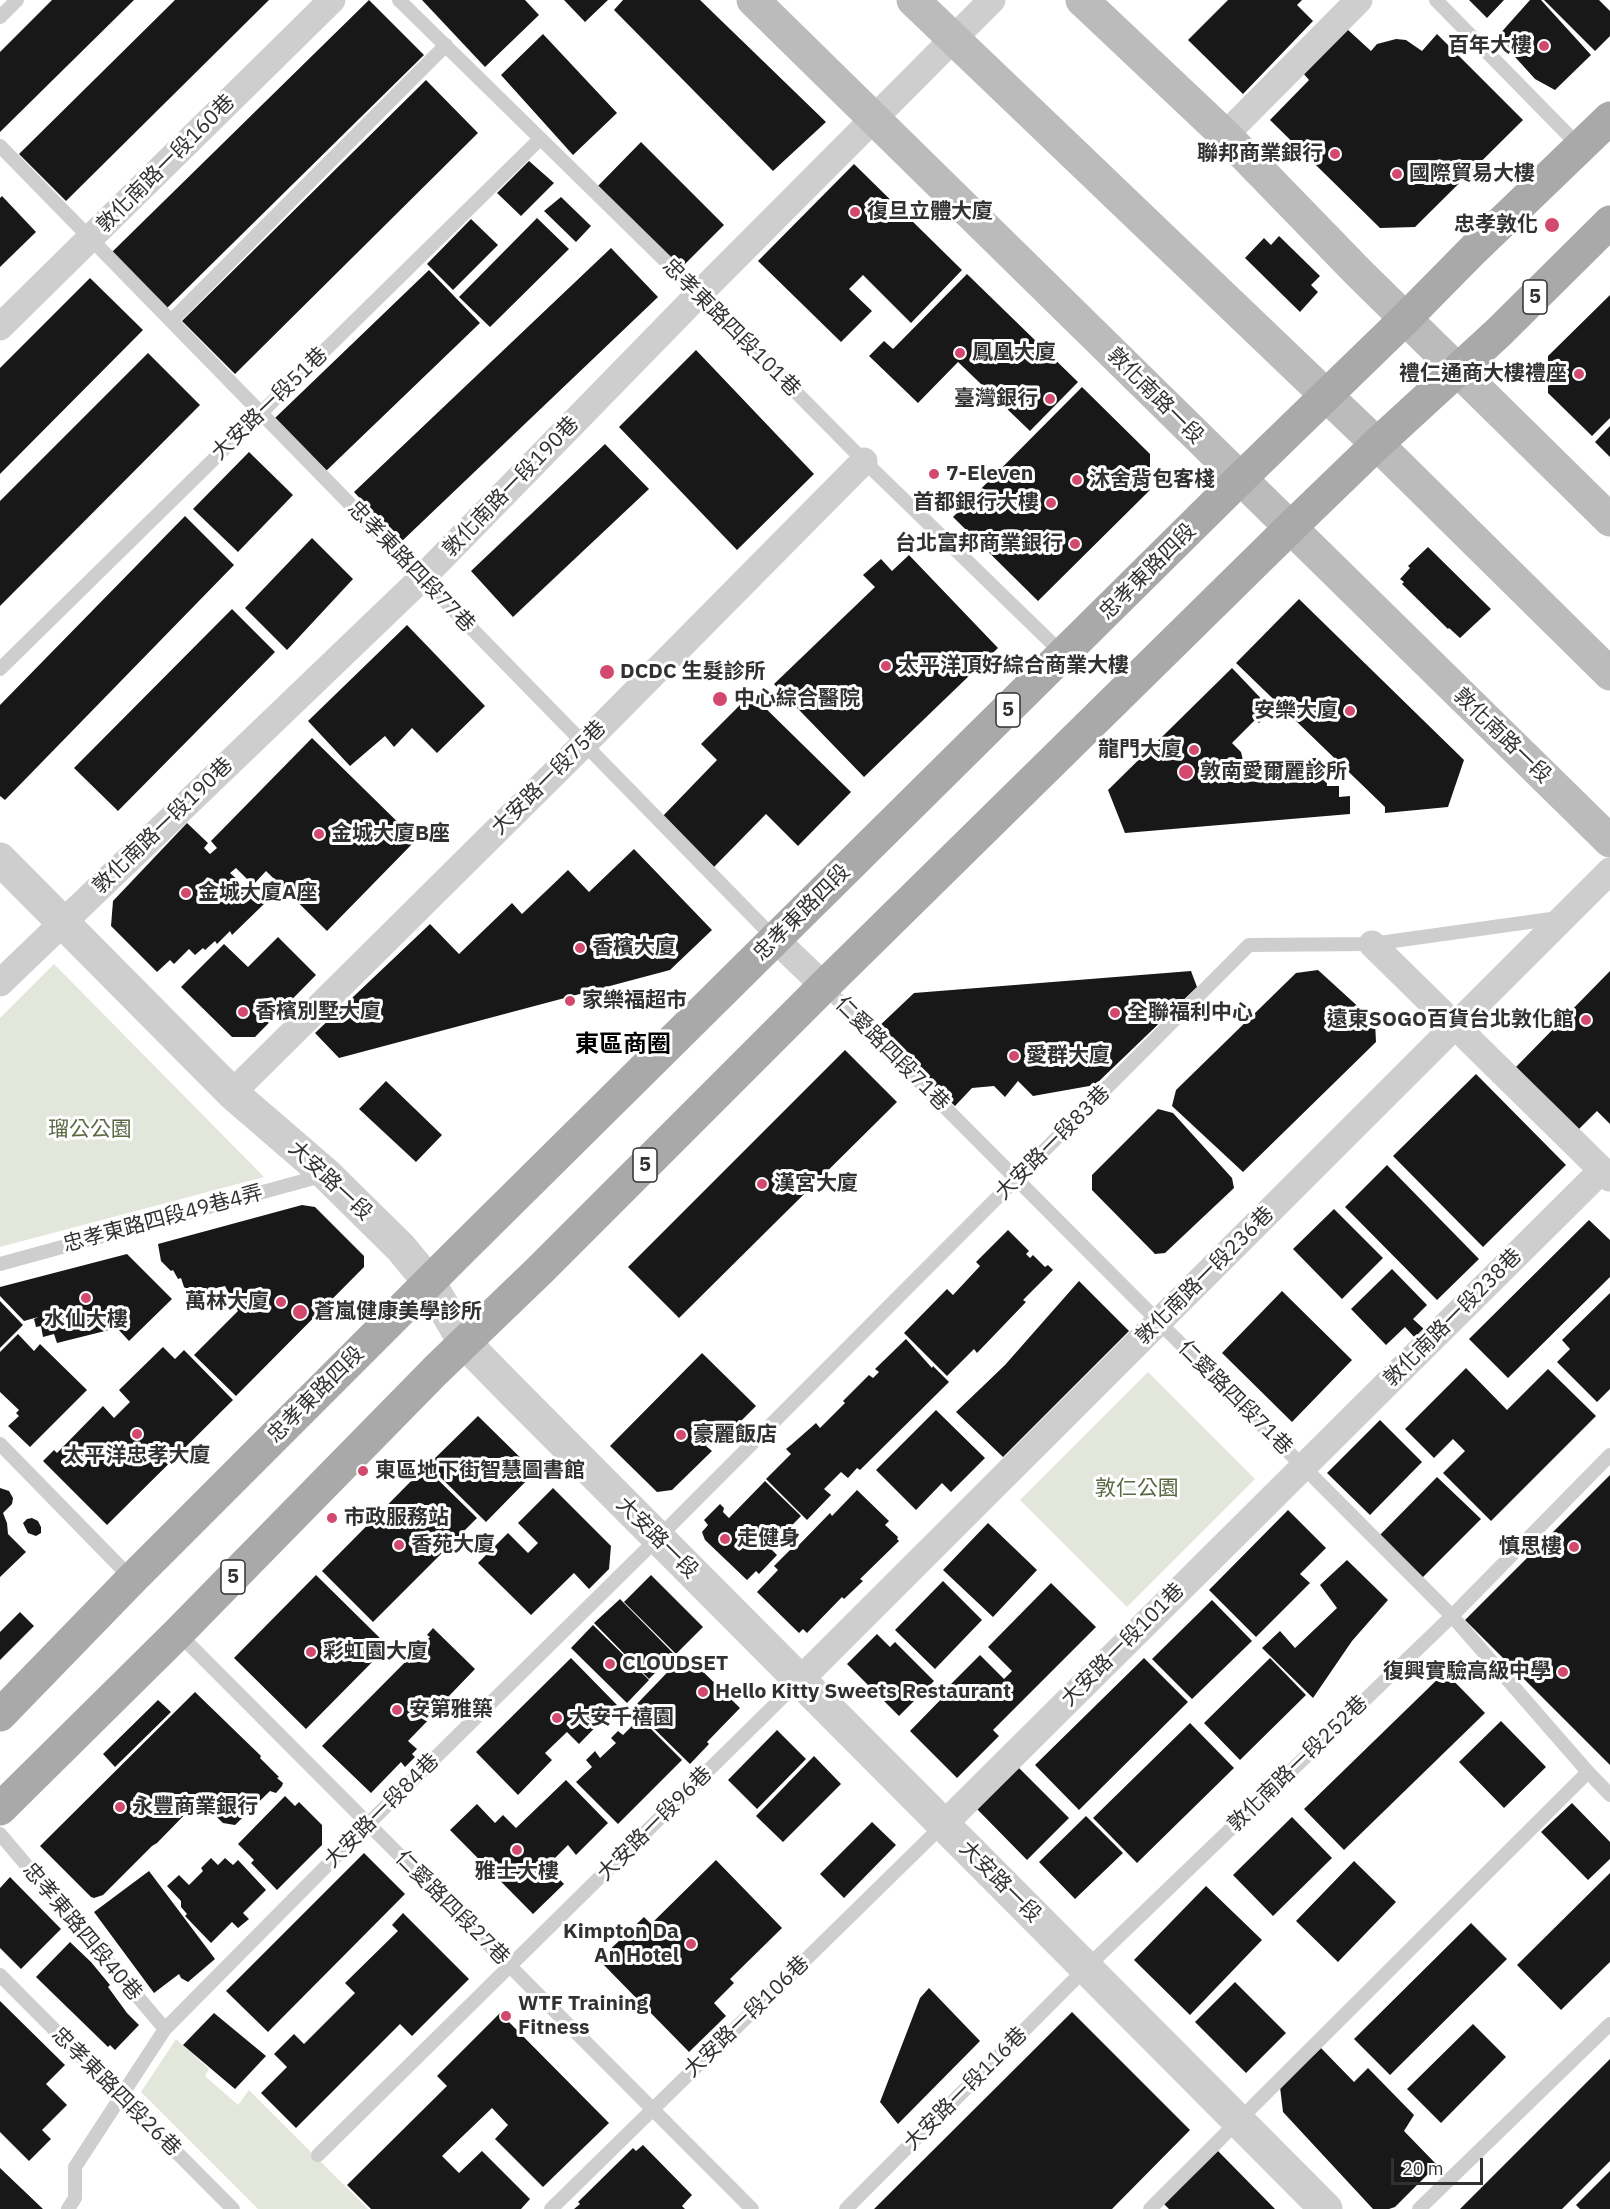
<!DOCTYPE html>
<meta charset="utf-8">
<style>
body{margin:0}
#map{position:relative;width:1610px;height:2209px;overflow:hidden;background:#fff;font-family:"IBM Plex Sans",sans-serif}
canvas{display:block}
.scale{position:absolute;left:1391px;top:2158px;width:92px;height:27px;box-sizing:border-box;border:3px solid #313131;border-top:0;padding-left:8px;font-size:18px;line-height:21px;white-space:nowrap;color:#313131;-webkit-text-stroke:4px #fff;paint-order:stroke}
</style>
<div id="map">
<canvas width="1610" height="2209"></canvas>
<div class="scale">20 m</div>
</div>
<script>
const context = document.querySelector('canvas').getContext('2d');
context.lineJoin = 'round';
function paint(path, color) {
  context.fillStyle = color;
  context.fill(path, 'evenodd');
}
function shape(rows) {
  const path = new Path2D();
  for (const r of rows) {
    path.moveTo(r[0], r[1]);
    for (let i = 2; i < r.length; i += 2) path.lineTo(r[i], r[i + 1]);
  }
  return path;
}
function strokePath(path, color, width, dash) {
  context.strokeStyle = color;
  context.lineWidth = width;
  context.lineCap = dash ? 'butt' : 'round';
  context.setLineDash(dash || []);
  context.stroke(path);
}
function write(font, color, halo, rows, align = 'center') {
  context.font = font + ' "IBM Plex Sans","Noto Sans TC",sans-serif';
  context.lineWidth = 6;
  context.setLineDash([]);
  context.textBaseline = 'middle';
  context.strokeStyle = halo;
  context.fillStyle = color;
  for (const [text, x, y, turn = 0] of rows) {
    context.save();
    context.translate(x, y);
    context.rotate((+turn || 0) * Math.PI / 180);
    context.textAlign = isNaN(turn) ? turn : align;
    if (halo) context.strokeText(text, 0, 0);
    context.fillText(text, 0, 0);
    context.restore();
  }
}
paint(shape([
 [54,964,264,1177,0,1247,0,1018],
 [1148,1372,1255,1479,1127,1607,1020,1500],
 [176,2039,209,2069,205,2076,238,2105,249,2090,368,2209,258,2209,141,2092]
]), '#e3e7db');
paint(shape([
 [52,0,134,0,0,132,0,52],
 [175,0,269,0,66,201,19,154],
 [369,0,424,55,166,309,111,253],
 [422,0,525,0,539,15,485,67],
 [564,0,608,0,585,22],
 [623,0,700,0,826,122,773,171,614,10],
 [1228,0,1302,0,1297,5,1313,21,1243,94,1188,40],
 [1469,0,1504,0,1487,18],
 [1530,0,1541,0,1591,55,1555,90,1535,79,1497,37],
 [1544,0,1599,0,1610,11,1610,36,1595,51],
 [1347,29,1371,51,1377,44,1396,39,1406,40,1422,51,1437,34,1523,120,1415,227,1380,228,1270,120,1309,80,1303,73],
 [543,34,617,113,573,155,501,75],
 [426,80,478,133,235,374,182,321],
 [641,142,724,225,677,272,597,187],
 [529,161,554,183,521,216,497,193],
 [854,164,962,270,911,323,863,275,849,289,872,311,841,342,758,261],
 [2,196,36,232,0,267,0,198],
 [561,197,591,226,576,242,544,211],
 [537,218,569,249,490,327,459,297],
 [471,219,498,245,453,290,427,264],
 [1279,236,1320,276,1311,285,1318,292,1300,312,1245,258,1264,238,1271,245],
 [611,248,658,297,401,542,354,492],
 [429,270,480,323,326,471,275,418],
 [967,274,1078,382,1030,431,958,362,918,403,869,356,884,341,893,349],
 [90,278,143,330,0,474,0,368],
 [1610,295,1610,418,1592,436,1548,393,1548,356],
 [696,350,814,474,737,550,619,427],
 [148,353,200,405,0,606,0,501],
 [1082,387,1150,454,1150,490,1038,601,953,517],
 [1610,426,1610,457,1595,442],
 [605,444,649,489,513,617,471,571],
 [249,452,293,495,238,552,193,509],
 [185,516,234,565,5,800,0,796,0,705],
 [312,538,353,579,287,650,245,608],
 [1428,547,1491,609,1460,638,1449,628,1448,629,1402,584,1404,582,1400,579,1410,568,1408,566],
 [909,555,998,648,864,777,774,684,875,587,863,575,881,559,892,571],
 [1299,599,1464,760,1448,807,1385,813,1385,807,1236,663],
 [232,609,275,652,118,811,74,768],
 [407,625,485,706,437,753,412,728,394,747,385,736,350,766,308,721],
 [1232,668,1271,709,1259,723,1255,720,1232,743,1241,752,1244,764,1316,758,1317,768,1326,768,1327,786,1339,786,1339,797,1350,796,1350,814,1125,833,1108,790],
 [751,694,851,792,798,846,766,814,712,869,661,818,717,760,701,744],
 [312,738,416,840,327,931,266,871,253,885,236,868,230,873,264,904,232,935,230,931,217,944,215,941,205,950,203,948,195,955,189,949,174,964,170,960,157,972,111,926,113,901,187,823,208,843,204,848,210,854,217,848,211,841],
 [634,849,712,930,670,970,339,1058,315,1033,430,924,459,954,512,903,522,914,568,870,589,892],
 [278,937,316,975,255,1037,232,1037,181,987,224,944,248,967],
 [1318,970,1375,1022,1376,1042,1243,1172,1172,1106,1176,1090,1296,973],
 [1191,971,1197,987,1095,1085,1033,1096,1018,1081,1005,1097,994,1086,972,1088,955,1106,875,1030,914,993],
 [1610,971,1610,1124,1597,1111,1578,1130,1515,1068],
 [845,1050,897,1102,679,1318,628,1267],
 [1476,1074,1566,1165,1483,1247,1393,1156],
 [386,1081,442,1135,416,1162,359,1109],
 [1158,1109,1173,1113,1232,1178,1234,1188,1165,1253,1155,1254,1092,1190,1092,1175],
 [1387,1165,1479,1259,1437,1300,1345,1207],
 [302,1205,315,1207,364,1256,364,1267,236,1396,194,1355,238,1311,225,1286,193,1294,184,1287,181,1278,178,1279,173,1270,171,1271,161,1261,158,1244],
 [1334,1209,1383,1258,1342,1299,1293,1249],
 [1589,1220,1610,1240,1610,1277,1508,1378,1469,1339],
 [1008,1230,1029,1251,1026,1254,1030,1258,1033,1255,1045,1267,1048,1265,1053,1270,1023,1300,1026,1302,977,1353,974,1349,947,1376,904,1333,947,1289,953,1295,980,1266,976,1262],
 [127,1254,172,1299,129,1341,117,1328,57,1343,54,1334,43,1337,41,1326,36,1327,34,1319,38,1317,24,1321,0,1296,0,1287],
 [1392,1269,1427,1305,1413,1319,1425,1330,1416,1339,1405,1327,1386,1345,1351,1309],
 [1079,1281,1129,1331,1003,1457,956,1412,1005,1365],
 [1282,1291,1352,1360,1292,1422,1222,1353],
 [1610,1293,1610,1389,1597,1402,1557,1362,1570,1349,1562,1340],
 [0,1301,23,1325,0,1348],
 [18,1334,34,1351,40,1344,87,1390,30,1447,8,1426,19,1416,16,1413,19,1410,0,1392,0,1352],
 [906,1339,932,1368,933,1366,949,1382,860,1470,857,1468,848,1478,841,1472,824,1489,831,1495,807,1520,766,1479,791,1454,786,1449,791,1445,816,1423,820,1428,845,1403,843,1401,869,1375,873,1378,879,1372,875,1369],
 [163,1347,175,1359,184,1350,233,1400,107,1525,43,1461,54,1450,57,1453,103,1406,114,1418,130,1402,119,1390],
 [702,1353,756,1406,729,1433,724,1427,706,1446,712,1451,672,1490,657,1492,610,1446],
 [1466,1368,1507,1410,1548,1369,1596,1416,1491,1521,1443,1473,1465,1451,1453,1439,1434,1458,1405,1429],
 [936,1410,985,1458,951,1492,942,1483,916,1510,876,1470],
 [478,1416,535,1472,486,1522,428,1465],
 [1380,1420,1422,1462,1370,1515,1327,1473],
 [425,1467,477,1518,373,1622,322,1571],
 [1610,1475,1610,1765,1465,1620],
 [1437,1477,1481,1519,1421,1579,1378,1537],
 [765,1481,801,1516,770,1548,777,1555,759,1574,756,1571,747,1580,705,1540,702,1532,708,1525,704,1520,720,1504,724,1508,723,1512,729,1518],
 [0,1488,9,1491,13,1498,12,1504,3,1513,7,1523,8,1534,26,1552,0,1577],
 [553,1488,611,1546,609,1569,589,1589,574,1573,531,1615,478,1563,508,1533,528,1553,538,1543,518,1523],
 [857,1490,889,1521,885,1525,898,1537,897,1539,899,1541,860,1579,863,1581,844,1599,842,1597,807,1633,803,1629,799,1633,757,1592,778,1570,774,1566,793,1547,795,1549,830,1513,832,1516],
 [1288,1510,1326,1548,1300,1574,1310,1583,1256,1637,1209,1590],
 [32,1518,38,1521,41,1527,41,1533,36,1536,28,1533,23,1523,27,1519],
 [988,1523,1037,1570,993,1617,943,1570],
 [1347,1560,1388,1600,1352,1641,1313,1698,1262,1648,1280,1631,1295,1648,1337,1608,1320,1585],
 [316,1575,388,1646,306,1729,234,1658],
 [651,1575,703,1627,676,1654,624,1602],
 [943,1581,982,1620,935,1669,895,1630],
 [1051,1583,1096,1627,993,1730,999,1736,957,1778,910,1731,952,1688,949,1686,980,1655,1004,1679,1012,1671,988,1647],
 [620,1599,674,1654,649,1679,594,1623],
 [1212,1600,1252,1641,1192,1699,1152,1659],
 [20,1612,34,1626,0,1660,0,1632],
 [593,1625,649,1680,627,1703,571,1648],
 [433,1628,475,1669,449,1696,460,1707,450,1717,436,1704,432,1708,436,1712,408,1741,417,1749,412,1754,415,1757,405,1767,401,1762,371,1793,322,1746,430,1637,427,1635],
 [877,1634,890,1647,895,1642,934,1681,899,1716,847,1664],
 [685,1654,740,1708,707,1742,709,1744,690,1764,633,1708],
 [571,1658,617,1705,579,1744,567,1732,545,1753,552,1760,518,1795,476,1752],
 [1144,1658,1188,1702,1079,1810,1035,1765],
 [1270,1658,1306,1695,1240,1760,1204,1723],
 [1445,1672,1485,1713,1344,1850,1304,1809],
 [195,1692,261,1756,260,1758,279,1777,277,1778,283,1783,282,1786,276,1793,270,1791,235,1825,223,1823,199,1800,157,1843,152,1846,103,1895,94,1898,91,1897,40,1846],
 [158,1700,171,1712,115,1767,103,1754],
 [640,1718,682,1760,618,1824,576,1782,592,1767,586,1760,595,1751,600,1758,616,1743,611,1738,618,1731,623,1735],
 [1501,1721,1546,1767,1504,1808,1459,1762],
 [1190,1723,1234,1768,1137,1863,1093,1818],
 [777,1730,806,1759,757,1809,728,1780],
 [814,1756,841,1784,783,1842,756,1816],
 [1018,1767,1069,1818,1027,1860,976,1808],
 [566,1780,608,1823,576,1855,568,1845,547,1866,564,1884,533,1914,450,1830,477,1804,495,1823,503,1815,516,1828],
 [285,1796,295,1806,299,1802,322,1825,322,1845,277,1890,251,1863,254,1860,238,1844],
 [1572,1803,1610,1842,1610,1859,1588,1880,1541,1832],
 [1086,1816,1123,1853,1075,1899,1039,1862],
 [1292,1817,1332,1858,1273,1916,1233,1875],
 [872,1822,896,1845,844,1898,820,1874],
 [364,1853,405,1894,268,2032,226,1991],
 [211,1858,218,1865,225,1858,233,1865,238,1860,266,1890,243,1913,249,1919,238,1928,232,1922,211,1943,185,1916,187,1914,181,1907,181,1901,167,1886,179,1875,189,1885,203,1871,201,1868],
 [716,1860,782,1928,730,1979,734,1983,714,2003,726,2016,689,2052,599,1960,644,1917,651,1924],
 [1354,1861,1396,1902,1338,1962,1296,1921],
 [149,1871,215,1959,188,1982,181,1978,179,1974,154,1993,94,1912],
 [1610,1873,1610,1962,1561,2010,1517,1965],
 [10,1877,61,1929,21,1969,0,1948,0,1888],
 [1206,1886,1262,1940,1190,2015,1134,1960],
 [403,1913,469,1979,412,2036,400,2024,296,2128,261,2093,287,2067,274,2054,294,2034,304,2044,355,1993,345,1983,398,1931,392,1925],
 [1471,1923,1507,1959,1390,2075,1354,2039],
 [70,1942,91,1962,110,1985,108,1987,127,2013,139,2025,115,2050,110,2045,108,2047,36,1977],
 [1235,1982,1286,2033,1246,2073,1195,2022],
 [929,1988,980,2041,898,2124,880,2102,920,1998],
 [0,2001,65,2065,46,2084,67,2105,42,2130,51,2139,29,2161,0,2132],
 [1072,2012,1190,2130,1112,2209,874,2209],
 [214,2013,266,2056,235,2089,183,2045],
 [500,2013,609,2123,543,2187,495,2139,508,2125,492,2108,442,2156,459,2173,482,2151,530,2199,521,2209,371,2209,347,2185,447,2086,437,2076],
 [1473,2024,1506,2057,1441,2123,1407,2089],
 [1321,2048,1354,2082,1368,2068,1414,2115,1404,2131,1437,2165,1395,2207,1389,2209,1373,2209,1283,2112,1280,2087],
 [1610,2059,1610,2161,1562,2209,1460,2209],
 [643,2145,692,2195,682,2206,685,2209,574,2209,580,2204,578,2202,633,2148,636,2151],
 [1218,2151,1275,2209,1169,2209,1164,2204],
 [0,2168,43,2209,0,2209],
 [1610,2171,1610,2209,1580,2209,1576,2205]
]), '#181818');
strokePath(shape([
 [399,0,699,294,864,461,1064,655],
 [1436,0,1580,147],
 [0,17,17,0],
 [0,146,775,939],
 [171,321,446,45],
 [0,669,540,139],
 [824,986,1452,1616,1588,1772,1610,1795],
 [0,1264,325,1175],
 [0,1444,132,1579],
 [178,1633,752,2209],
 [0,1834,165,2029],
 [0,1975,233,2209],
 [318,2155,799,1681],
 [68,2209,75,2198,75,2167,165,2029,368,1824,658,1538,1249,945,1372,944,1558,918],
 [551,2209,943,1825],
 [846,2209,1086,1968,1452,1616,1610,1455],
 [1150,2209,1588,1772],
 [1419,2209,1610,2024]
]), '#cecece', 14);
strokePath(shape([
 [1225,135,1359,0],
 [0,327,332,0],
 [775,939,824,986],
 [1372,944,1610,1178],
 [0,983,422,578,699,294,992,0],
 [232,1093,584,744,864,461],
 [799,1681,1610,871],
 [943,1825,1602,1170]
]), '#cecece', 27);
strokePath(shape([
 [0,859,232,1093,327,1175,401,1248,429,1282,464,1342,510,1389,1326,2209]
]), '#cecece', 33);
strokePath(shape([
 [753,0,1610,841],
 [913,0,1377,444,1610,674],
 [1082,0,1225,135,1358,272,1610,520]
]), '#bbb', 33);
strokePath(shape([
 [0,1715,132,1579,461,1250,1240,479,1405,319,1474,249,1610,118],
 [0,1809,178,1633,436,1370,541,1269,824,986,1290,528,1377,444,1498,333,1610,222]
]), '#a9a9a9', 33);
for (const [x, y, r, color] of [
 [1544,46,6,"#d3496d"],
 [1335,154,6,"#d3496d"],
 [1397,174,6,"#d3496d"],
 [855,212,6,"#d3496d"],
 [1552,225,8,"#d3496d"],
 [960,353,6,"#d3496d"],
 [1579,374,6,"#d3496d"],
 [1050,399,6,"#d3496d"],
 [934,474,6,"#d3496d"],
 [1077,480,6,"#d3496d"],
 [1051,503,6,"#d3496d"],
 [1075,544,6,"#d3496d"],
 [886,666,6,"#d3496d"],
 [607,672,8,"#d3496d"],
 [720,699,8,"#d3496d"],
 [1350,711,6,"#d3496d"],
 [1194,750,6,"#d3496d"],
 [1186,772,8,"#d3496d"],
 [319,834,6,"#d3496d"],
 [186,893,6,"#d3496d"],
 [580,948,6,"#d3496d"],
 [570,1001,6,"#d3496d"],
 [243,1012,6,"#d3496d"],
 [1115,1013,6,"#d3496d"],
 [1586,1020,6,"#d3496d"],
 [1014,1056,6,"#d3496d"],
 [762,1184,6,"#d3496d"],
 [86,1298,6,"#d3496d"],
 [281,1302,6,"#d3496d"],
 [300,1312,8,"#d3496d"],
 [137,1434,6,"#d3496d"],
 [681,1435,6,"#d3496d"],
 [363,1471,6,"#d3496d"],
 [332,1518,6,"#d3496d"],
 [725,1539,6,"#d3496d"],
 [399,1545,6,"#d3496d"],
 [1574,1547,6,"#d3496d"],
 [311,1652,6,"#d3496d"],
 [610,1664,6,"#d3496d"],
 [1563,1672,6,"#d3496d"],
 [703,1692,6,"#d3496d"],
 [397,1710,6,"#d3496d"],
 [557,1718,6,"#d3496d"],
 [120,1807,6,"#d3496d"],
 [517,1850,6,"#d3496d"],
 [691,1944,6,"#d3496d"],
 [506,2016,6,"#d3496d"]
]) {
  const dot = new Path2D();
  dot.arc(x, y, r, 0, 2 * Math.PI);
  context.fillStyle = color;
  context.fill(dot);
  strokePath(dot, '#fff', 2);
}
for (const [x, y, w] of [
 [1535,297,24],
 [1008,710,24],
 [645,1165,24],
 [233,1577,24]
]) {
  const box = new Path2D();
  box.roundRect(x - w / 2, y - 17, w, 34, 4.5);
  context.fillStyle = '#fff';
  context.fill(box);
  strokePath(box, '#313131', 1.5);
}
write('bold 20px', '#313131', null, [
 ["5",1535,297],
 ["5",1008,710],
 ["5",645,1165],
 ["5",233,1577]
]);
write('bold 21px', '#313131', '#fff', [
 ["百年大樓",1532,46,"right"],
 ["聯邦商業銀行",1323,154,"right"],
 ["國際貿易大樓",1409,174],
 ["復旦立體大廈",867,212],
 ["忠孝敦化",1538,225,"right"],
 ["鳳凰大廈",972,353],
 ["禮仁通商大樓禮座",1567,374,"right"],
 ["臺灣銀行",1038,399,"right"],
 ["7-Eleven",946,474],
 ["沐舍背包客棧",1089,480],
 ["首都銀行大樓",1039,503,"right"],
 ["台北富邦商業銀行",1063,544,"right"],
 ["太平洋頂好綜合商業大樓",898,666],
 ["DCDC 生髮診所",620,672],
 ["中心綜合醫院",734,699],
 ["安樂大廈",1338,711,"right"],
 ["龍門大廈",1182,750,"right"],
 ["敦南愛爾麗診所",1200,772],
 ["金城大廈B座",331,834],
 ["金城大廈A座",198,893],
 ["香檳大廈",592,948],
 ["家樂福超市",582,1001],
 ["香檳別墅大廈",255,1012],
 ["全聯福利中心",1127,1013],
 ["遠東SOGO百貨台北敦化館",1574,1020,"right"],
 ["愛群大廈",1026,1056],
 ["漢宮大廈",774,1184],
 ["萬林大廈",269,1302,"right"],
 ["蒼嵐健康美學診所",314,1312],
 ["水仙大樓",86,1320,"center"],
 ["豪麗飯店",693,1435],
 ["太平洋忠孝大廈",137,1456,"center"],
 ["東區地下街智慧圖書館",375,1471],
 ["市政服務站",344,1518],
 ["走健身",737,1539],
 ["香苑大廈",411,1545],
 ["慎思樓",1562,1547,"right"],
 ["彩虹園大廈",323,1652],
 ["CLOUDSET",622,1664],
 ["復興實驗高級中學",1551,1672,"right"],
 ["Hello Kitty Sweets Restaurant",715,1692],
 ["安第雅築",409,1710],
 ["大安千禧園",569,1718],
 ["永豐商業銀行",132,1807],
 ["雅士大樓",517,1872,"center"],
 ["Kimpton Da",679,1932,"right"],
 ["An Hotel",679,1956,"right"],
 ["WTF Training",518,2004],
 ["Fitness",518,2028]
], 'left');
write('21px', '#313131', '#fff', [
 ["敦化南路一段160巷",166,164,-45],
 ["忠孝東路四段101巷",731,328,45],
 ["敦化南路一段",1155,396,45],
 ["大安路一段51巷",270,404,-44],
 ["敦化南路一段190巷",511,487,-46],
 ["忠孝東路四段77巷",411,567,46],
 ["忠孝東路四段",1148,572,-45],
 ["敦化南路一段",1502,736,44],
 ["大安路一段75巷",549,778,-45],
 ["敦化南路一段190巷",163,826,-44],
 ["忠孝東路四段",802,913,-45],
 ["仁愛路四段71巷",892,1054,45],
 ["大安路一段83巷",1053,1143,-45],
 ["大安路一段",330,1181,43],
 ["忠孝東路四段49巷4弄",163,1219,-15],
 ["敦化南路一段236巷",1205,1276,-45],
 ["敦化南路一段238巷",1453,1318,-45],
 ["忠孝東路四段",316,1395,-45],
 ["仁愛路四段71巷",1235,1398,45],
 ["大安路一段",657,1538,45],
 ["大安路一段101巷",1123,1645,-45],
 ["敦化南路一段252巷",1298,1764,-44],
 ["大安路一段84巷",382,1811,-45],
 ["大安路一段96巷",655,1824,-45],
 ["大安路一段",1000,1882,45],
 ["仁愛路四段27巷",452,1908,45],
 ["忠孝東路四段40巷",82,1932,50],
 ["大安路一段106巷",747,2017,-44],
 ["大安路一段116巷",966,2089,-45],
 ["忠孝東路四段26巷",116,2092,45]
]);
write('21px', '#5c6943', '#fff', [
 ["瑠公公園",90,1130],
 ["敦仁公園",1137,1489]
]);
write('bold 24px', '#000', '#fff', [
 ["東區商圈",623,1045]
]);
</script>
